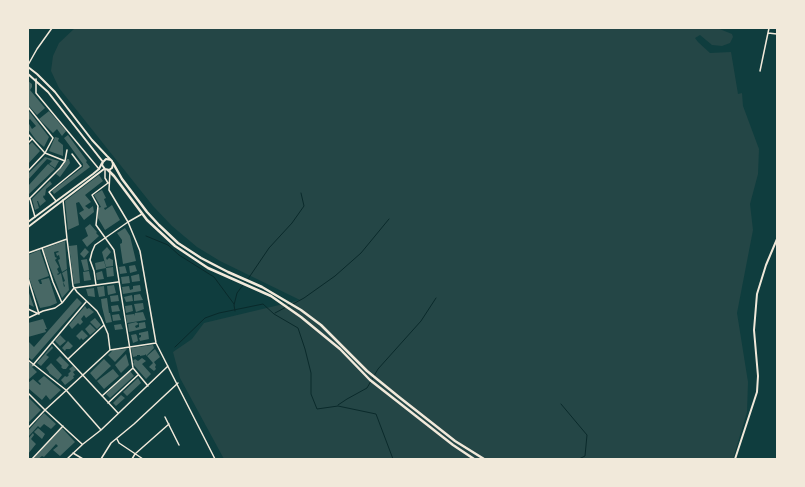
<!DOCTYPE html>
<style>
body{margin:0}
#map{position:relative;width:805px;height:487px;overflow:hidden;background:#0f3d3e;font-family:Barlow,sans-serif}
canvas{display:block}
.frame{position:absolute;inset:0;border:29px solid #f1e9da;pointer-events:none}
</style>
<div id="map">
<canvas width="805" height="487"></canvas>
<div class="frame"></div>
</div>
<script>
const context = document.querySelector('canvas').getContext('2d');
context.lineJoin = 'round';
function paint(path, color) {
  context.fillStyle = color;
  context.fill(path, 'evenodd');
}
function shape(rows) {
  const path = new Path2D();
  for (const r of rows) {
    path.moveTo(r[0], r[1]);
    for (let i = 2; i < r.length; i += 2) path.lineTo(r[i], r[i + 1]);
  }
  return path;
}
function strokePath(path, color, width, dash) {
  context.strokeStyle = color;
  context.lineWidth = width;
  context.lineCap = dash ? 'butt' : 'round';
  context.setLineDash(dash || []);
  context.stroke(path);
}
paint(shape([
 [75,28,717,28,732,34,733,37,730,43,722,46,712,45,700,35,695,38,698,42,710,53,731,52,738,94,742,93,743,106,759,149,758,174,750,204,753,230,737,313,748,382,747,412,733,459,224,459,180,378,173,352,192,339,204,323,300,300,220,261,197,247,172,226,153,206,59,88,51,71,53,56,59,43]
]), '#244646');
strokePath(shape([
 [146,236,168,245,179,255,214,277,234,304],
 [248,279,269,248,292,223,304,206,301,193],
 [293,304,304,298,335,276,361,253,389,219],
 [235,311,234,305,237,293,246,281],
 [275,313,290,305],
 [175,347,205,318,219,313,263,304,274,314,298,328,305,349,311,373,311,394,317,409,338,406,376,414,393,459],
 [561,404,587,435,585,456,579,459],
 [338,405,347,399,367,388,378,369,421,321,436,298]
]), '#0a2a2b', 1);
paint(shape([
 [28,81,32,84,32,87,30,90,45,108,37,115,28,105],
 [28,110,49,137,44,147,36,140,28,129,28,122,32,129,36,126,30,119,28,121],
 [49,111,66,131,62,136,57,129,53,133,39,119],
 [68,135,87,161,86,162,90,167,54,194,52,191,83,167,83,164,64,138],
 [55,137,59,138,58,141,63,145,63,156,49,151],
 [32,142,40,151,28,164,28,146],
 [45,157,59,161,55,168,49,164,52,161,47,159,28,180,28,174],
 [67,159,69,159,70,163,60,177,56,174,63,166],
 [48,164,55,169,29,194,28,186],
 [99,175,103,181,85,195,91,202,85,206,89,209,93,206,94,212,84,220,79,213,84,210,79,202,76,203,79,225,68,230,65,201],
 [50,181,52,184,46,189,45,196,44,195,43,197,46,201,40,206,38,201,37,201,39,208,35,210,32,199],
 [102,190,106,198,104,199,107,207,104,208,105,210,112,205,120,220,105,230,98,218,98,208,101,207,94,195],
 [90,224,97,232,96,233,99,236,87,247,82,240,88,236,85,228],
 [125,228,130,236,136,261,123,264,120,244,122,243,122,240,117,233],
 [65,241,67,269,62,272,58,260,60,259,59,255,57,256,56,253,59,252,58,251,54,252,55,257,57,258,55,260,59,267,57,269,59,273,57,274,58,275,61,273,64,287,65,286,63,282,65,281,62,273,67,270,69,290,62,298,43,249],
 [77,245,80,283,74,284,69,246],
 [107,247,111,252,106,258,107,260,109,258,113,260,113,266,106,267,102,252],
 [85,248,89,252,84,258,80,254],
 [40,250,49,276,38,280,40,284,42,284,41,280,49,278,57,303,50,306,40,308,28,275,28,255],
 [87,259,89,270,84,271,81,260],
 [104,261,106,268,113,267,114,276,107,277,106,268,96,270,95,263],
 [135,265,137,271,130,273,129,266],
 [125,266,127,273,120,274,119,267],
 [89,271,91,280,84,281,83,272],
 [102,271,104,279,97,280,96,273],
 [139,274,140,281,132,282,131,276],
 [129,276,130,283,122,284,121,277],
 [114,285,116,293,108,295,107,286],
 [140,285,141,291,123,294,122,287,129,286,130,290,133,289,133,286],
 [104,286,105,296,99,297,97,287],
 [94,288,95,297,88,296,86,289],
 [28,290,34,307,28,304],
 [140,294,143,300,134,301,134,295],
 [118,295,119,301,111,302,110,296],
 [132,295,133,301,126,302,124,297],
 [77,298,82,303,32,360,28,357,28,341,34,347],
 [107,298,109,313,110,313,112,322,106,323,102,307,101,299],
 [143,303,144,309,136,312,134,304],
 [118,305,120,311,112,312,111,306],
 [132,305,133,311,126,313,125,306],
 [85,306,87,309,89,308,94,312,86,318,84,315,81,319,83,322,80,325,78,323,72,329,69,325],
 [143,312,146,320,127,323,126,315,134,314,134,316,135,313],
 [119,314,121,320,113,321,112,315],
 [95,318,101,325,97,329,90,322],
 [43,319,47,329,45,329,46,332,28,337,28,323],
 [136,322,139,324,135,326,136,328,139,327,139,323,145,322,146,328,129,332,128,324],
 [90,324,96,330,90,335,85,329],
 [121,324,123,329,115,330,114,325],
 [82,330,88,336,83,340,81,338,80,340,76,336],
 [148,331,149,339,140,341,139,338,141,337,141,335,139,335,139,333],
 [136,334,137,336,138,341,133,343,131,335],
 [60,335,66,341,60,346,55,341],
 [68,341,73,346,70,349,66,349,65,351,62,348],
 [153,345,154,348,146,356,146,354,145,355,140,356,140,355,137,355,137,356,133,357,131,348],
 [52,346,53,348,46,355,49,357,41,366,37,363],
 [127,349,115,362,108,355,113,350],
 [155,349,160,357,154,362,156,365,155,367,156,369,154,371,149,367,153,363,147,356],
 [126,354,129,365,121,373,115,365],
 [60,356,69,365,66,369,63,369,61,367,62,366,56,360],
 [142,358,146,361,142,364,151,374,146,379,133,364,134,362,133,361,135,359,138,361],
 [104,359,111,366,96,380,90,373],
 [28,361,34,366,32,367,37,372,28,380],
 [51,363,62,375,58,380,49,373,49,372,46,368],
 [73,366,76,370,73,372,75,375,73,376,74,378,65,385,61,380,65,376,67,377,69,375,68,374,71,371,69,369],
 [113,369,119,376,104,389,97,381],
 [130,371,134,376,110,398,106,394],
 [44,376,61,390,50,400,46,395,42,400,28,388,28,383,33,379,40,385,41,384,38,381],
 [138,378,141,383,127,396,123,392],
 [121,395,125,398,116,406,113,403],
 [28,397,41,410,28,423],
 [44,413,56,424,51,429,44,424,40,428,38,426,28,437,28,431],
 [38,428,45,434,42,439,34,432],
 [62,428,75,442,60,456,53,450,58,446,56,444,44,457,42,456,38,459,33,459],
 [33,433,34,435,31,439,36,444,28,454,28,439]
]), '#486865');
strokePath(shape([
 [768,33,777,34],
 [28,65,37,49,52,28],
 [760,71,769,28],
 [36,79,36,93,99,169],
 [28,107,53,138,45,153,28,171],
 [28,134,45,153,65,161],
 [28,143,32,139],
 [105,170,105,178,108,183],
 [110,171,109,190,128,222,140,251,156,343,215,459],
 [108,183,92,195,98,206,96,225,114,250,133,368,148,386],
 [28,197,30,199,35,217],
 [28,200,60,168,65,161,67,150],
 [63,200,67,239,73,286,77,292,97,311,101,318,108,334,110,350],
 [56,201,49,192,81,166,72,154],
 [42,248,53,282,62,303],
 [28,253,67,239],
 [28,278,39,314],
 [96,285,94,271,90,260,92,252,95,245,128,222,142,214],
 [28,309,39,314],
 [28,318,43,311,55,308,62,303,74,288,118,282],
 [52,342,118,413],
 [68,359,104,325],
 [28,360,66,390,101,430],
 [33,365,86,302],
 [28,393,45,410,82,444],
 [102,396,133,368],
 [108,403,138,375],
 [165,417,179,445],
 [28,428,45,410,110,350,156,343],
 [117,439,119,443,143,459],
 [73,453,83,459],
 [32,459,63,426],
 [67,459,83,444,101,430,168,366],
 [101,459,111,443,134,424,178,383],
 [132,459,135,454,169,424]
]), '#f1e9da', 1.5);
strokePath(shape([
 [28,222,93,174,99,169,102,163],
 [28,227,104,169]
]), '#f1e9da', 2);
strokePath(shape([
 [28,67,37,74,55,92,92,140,107,156,112,161,113,164,112,168,109,170,105,169,102,165,103,162,106,159,111,160],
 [28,74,48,92,103,162],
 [735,459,757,392,758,376,754,330,757,294,766,265,777,239]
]), '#f1e9da', 2);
strokePath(shape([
 [113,163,122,179,147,212,159,225,178,243,201,258,228,272,262,287,301,310,321,325,367,371,399,397,455,441,484,459],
 [108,170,114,176,147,220,175,246,208,268,271,296,301,317,340,349,370,380,453,445,474,459]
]), '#f1e9da', 2.5);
</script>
